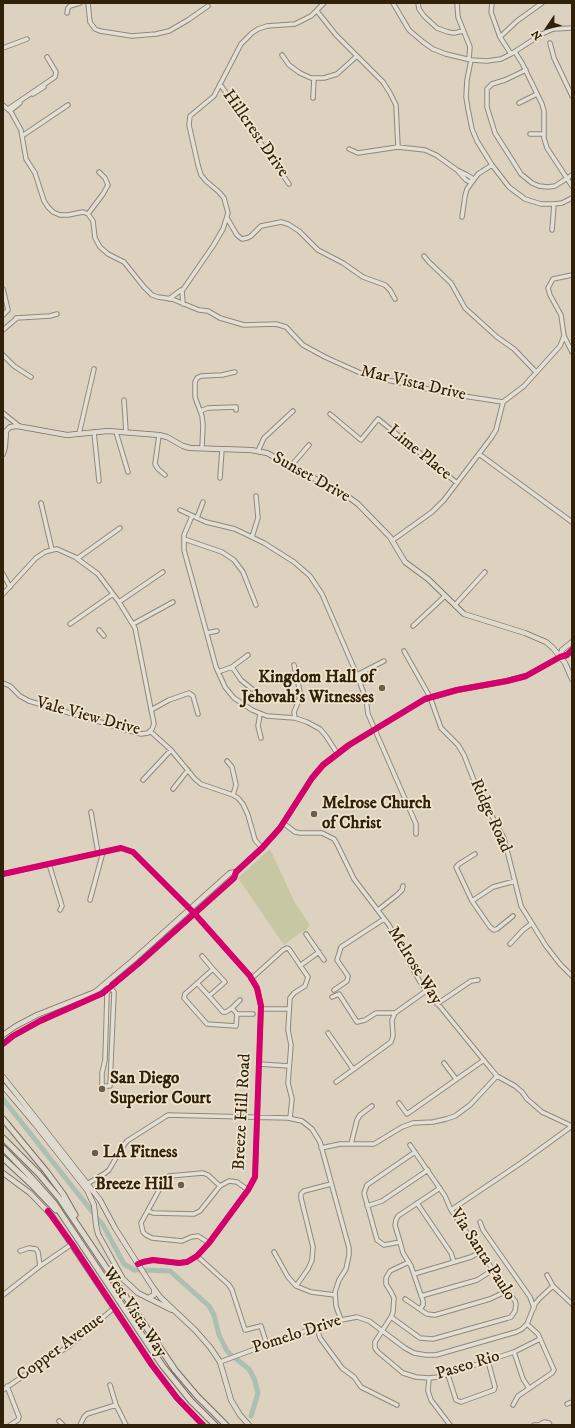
<!DOCTYPE html>
<meta charset="utf-8">
<style>
body{margin:0}
#map{position:relative;width:575px;height:1428px;overflow:hidden;background:#dcd2bf;font-family:"IM FELL DW Pica",serif}
canvas{display:block}
.frame{position:absolute;inset:0;border:4px solid #30210b;pointer-events:none}
.north{position:absolute;left:527px;top:8px;width:40px;height:40px;-webkit-text-stroke:3px #f0e4ce;paint-order:stroke;rotate:235deg;font-size:11px;font-weight:700;line-height:16px;text-align:center;color:#30210b}
.north::after{content:'';display:block;margin:auto;width:14px;height:18px;background:#30210b;clip-path:polygon(50% 0,100% 100%,50% 72%,0 100%)}
</style>
<div id="map">
<canvas width="575" height="1428"></canvas>
<div class="frame"></div>
<div class="north">N</div>
</div>
<script>
const context = document.querySelector('canvas').getContext('2d');
context.lineJoin = 'round';
function paint(path, color) {
  context.fillStyle = color;
  context.fill(path, 'evenodd');
}
function shape(rows) {
  const path = new Path2D();
  for (const r of rows) {
    path.moveTo(r[0], r[1]);
    for (let i = 2; i < r.length; i += 2) path.lineTo(r[i], r[i + 1]);
  }
  return path;
}
function strokePath(path, color, width, dash) {
  context.strokeStyle = color;
  context.lineWidth = width;
  context.lineCap = dash ? 'butt' : 'round';
  context.setLineDash(dash || []);
  context.stroke(path);
}
function write(font, color, halo, rows, align = 'center') {
  context.font = font + ' "IM FELL DW Pica",serif';
  context.lineWidth = 3.5;
  context.setLineDash([]);
  context.textBaseline = 'middle';
  context.strokeStyle = halo;
  context.fillStyle = color;
  for (const [text, x, y, turn = 0] of rows) {
    context.save();
    context.translate(x, y);
    context.rotate((+turn || 0) * Math.PI / 180);
    context.textAlign = isNaN(turn) ? turn : align;
    if (halo) context.strokeText(text, 0, 0);
    context.fillText(text, 0, 0);
    context.restore();
  }
}
paint(shape([
 [270,849,295,903,310,925,306,930,300,933,284,945,238,878]
]), '#c7c7a3');
strokePath(shape([
 [3,1099,94,1214],
 [96,1217,103,1225,124,1264,134,1270,139,1270],
 [145,1270,170,1271,209,1306,214,1315,219,1335,227,1351,231,1355],
 [235,1358,249,1369,254,1378,258,1393,251,1416]
]), '#acc0b1', 5);
const minor = shape([
 [88,3,90,22,95,29,100,31,132,36,156,34,169,31,188,20,208,6],
 [393,3,409,30,423,42,433,49,446,54,471,60,487,61,501,59,511,54,542,34,553,29,572,28],
 [418,3,419,9,424,16,437,28,448,32,454,33,463,31],
 [457,3,458,17,470,47,469,59],
 [492,3,491,12,500,37,511,54],
 [317,11,336,35,383,82,390,93,396,105,398,147],
 [67,13,68,8,70,6,80,3],
 [500,37,517,21,542,3],
 [550,43,554,58,572,96],
 [3,48,27,39],
 [515,52,522,63,542,104,544,111,544,138,547,148,572,186],
 [282,55,289,65,300,73,311,78,324,78,337,74,357,56],
 [471,60,467,80,466,97,468,109,472,129,477,141,492,165,509,187,525,199,541,204,554,204,562,203,572,198],
 [526,70,505,80,492,84,487,89,487,107,495,133,521,174,532,183,539,186,548,187,555,186,572,175],
 [220,84,289,184],
 [33,94,44,87],
 [313,98,314,78],
 [519,103,537,94],
 [3,105,11,112,21,130,26,159,35,173,44,201,48,207,53,212,60,215,68,215,83,212,88,214,93,221,95,238,100,247,108,254,124,262,144,287,152,295,158,297,172,299,199,310,208,311,220,318,244,325,276,324,286,327,303,345,325,357,365,375,450,394,503,402],
 [8,109,55,77,56,72,47,57],
 [10,111,20,103],
 [530,134,544,134],
 [22,136,68,105],
 [349,149,358,153,398,147,425,150,436,155,457,170,467,175,472,178,472,181,470,182,466,180,457,170],
 [88,214,103,194,108,185,105,178,99,172],
 [462,217,465,196,467,189,478,174,492,165],
 [227,218,237,235,242,239,247,238,251,236,261,226,281,222,288,224,299,231,318,250,343,263,363,277,385,285,390,290,395,299],
 [552,230,554,204],
 [424,256,429,262,451,283,465,308,497,337,514,349,536,372],
 [3,289,8,310,3,315],
 [169,299,181,290],
 [183,304,182,291,213,246,223,229,228,213,224,198,219,192,206,181,201,175,198,165,189,125,190,116,214,96,241,44,252,33,258,29,267,26,295,24,311,16,324,3],
 [16,318,50,316,57,314],
 [3,330,17,318],
 [564,336,572,352],
 [3,355,14,366,31,377],
 [124,400,126,432],
 [200,411,208,408,236,407,236,410],
 [3,413,19,426],
 [330,414,361,440,378,419,457,483],
 [94,432,99,481],
 [116,432,128,472],
 [79,434,94,369],
 [159,435,155,464,158,469,165,475],
 [202,448,203,425,202,416,195,397,195,382,197,378,201,376,222,375,235,372],
 [258,451,264,438,293,411],
 [479,454,572,522],
 [291,466,309,445],
 [220,478,222,449],
 [41,503,52,550],
 [180,510,206,522,235,529,264,543,294,562,310,576,322,594,357,675,366,699,368,714,416,824,416,834],
 [192,516,184,535,184,550,216,667,225,687,234,698,252,710,267,716,295,718,307,722,320,729,326,736,337,753],
 [197,518,203,502],
 [252,537,258,518,256,496],
 [184,539,222,552,234,560,243,572,256,605],
 [393,540,432,512,444,500,491,438,496,430,503,402,524,386,560,346,564,336,561,315,550,295,548,288,553,279,572,275],
 [78,558,120,528],
 [3,574,10,587],
 [3,594,36,558,45,552,52,550,57,549,75,557,98,574,119,602,135,628,154,724,152,729,148,733,141,734,29,701,20,696,10,686,3,683],
 [119,602,163,572],
 [455,605,485,572],
 [70,624,113,594],
 [133,624,173,602],
 [413,626,445,596],
 [99,630,104,636],
 [207,633,217,631],
 [404,651,430,697,441,728,458,745,464,755,478,791,504,838,521,906,546,946,560,964,572,976],
 [294,665,300,692,299,700,294,712,295,718],
 [232,667,241,680,252,689],
 [218,672,232,667,248,655],
 [357,675,384,661],
 [151,710,169,700,189,693,193,696,198,714],
 [260,714,258,726,261,738],
 [150,731,171,750,195,779,201,784,233,795,238,798,243,804,248,815,255,840,262,848],
 [227,761,232,767,236,785,233,795],
 [143,780,171,750],
 [173,789,188,770],
 [91,812,98,853],
 [283,823,295,832,300,833,322,833,334,839,337,844,354,879,389,925,420,982,491,1069,497,1076,515,1086,522,1092,527,1099,542,1112,572,1126],
 [475,854,459,864,456,867,472,901,490,927,494,930,497,929,513,916],
 [49,864,62,906,60,910],
 [3,874,121,848,133,852,194,913,250,976,257,988,261,1006,255,1177,248,1190,209,1243,197,1256,187,1262,179,1263,153,1260,143,1262,138,1264],
 [90,900,103,852],
 [472,901,493,887,515,881],
 [378,910,397,895,402,890,403,886],
 [306,934,324,960],
 [510,944,523,930,531,924],
 [202,956,213,969],
 [301,965,319,952],
 [251,979,283,950,287,948,289,949,308,977,305,986,294,993,290,998,288,1030,291,1045,288,1083,292,1099,290,1118],
 [107,983,114,992,110,1086,102,1086,102,1073,105,1060,107,994,110,988],
 [197,983,209,996],
 [334,990,347,981,348,976,337,960,341,947,384,919],
 [332,997,339,994,357,1022,365,1020,376,1013,395,1013],
 [240,1000,232,1008,237,1014,253,1014],
 [437,1004,471,981,478,980],
 [232,1008,226,1012,223,1012,209,996,225,982,213,969,185,994,184,998,207,1024,236,1026,237,1014],
 [261,1009,289,1009],
 [328,1033,353,1069],
 [444,1063,456,1079],
 [259,1064,289,1066],
 [336,1082,391,1042,393,1036,392,1020,395,1013,426,991],
 [399,1103,407,1114,484,1060],
 [351,1144,357,1120,360,1115,372,1106],
 [321,1148,340,1144,374,1144,402,1127,413,1123,433,1122,446,1119,455,1116,470,1105,497,1076],
 [85,1185,104,1174,109,1170,121,1149,127,1141,168,1115,288,1118,302,1121,312,1129,320,1142,349,1248,349,1255,346,1269,339,1280,335,1292,336,1306,341,1320],
 [417,1203,451,1253,454,1262],
 [367,1206,382,1201,428,1170],
 [451,1210,521,1163,572,1126],
 [148,1211,153,1213,194,1214,200,1211,220,1186,229,1181,237,1182,248,1190],
 [480,1222,483,1230,530,1297,534,1308],
 [400,1242,384,1245,377,1240,364,1193,367,1185,415,1152],
 [209,1243,198,1236,191,1237,182,1241,152,1238,146,1235,143,1232,141,1223,164,1181,169,1176,203,1173,208,1175,220,1186],
 [20,1251,29,1248,36,1249,38,1252,40,1266],
 [274,1252,288,1277,296,1286,311,1292,335,1295],
 [197,1256,229,1285,232,1290,245,1330,261,1326,267,1345],
 [409,1262,390,1271,386,1278,386,1284,391,1292,394,1298,393,1312,391,1317,375,1342,375,1348,378,1352,403,1373,416,1377,429,1378,439,1377,514,1352,540,1339],
 [414,1274,471,1257,480,1252],
 [547,1275,553,1286,572,1304],
 [296,1286,308,1269,312,1260,313,1247,301,1198,301,1194,304,1191,331,1184],
 [3,1295,40,1266,72,1244],
 [421,1296,477,1280,493,1270],
 [405,1299,427,1314,435,1315,490,1299,507,1291],
 [420,1309,423,1305,423,1301,411,1266,403,1253,400,1242,395,1225,396,1220,398,1216,440,1188],
 [391,1317,420,1338,433,1339,508,1318,511,1317,515,1311,516,1304,515,1301,451,1210,445,1196,410,1145],
 [317,1328,320,1338,342,1368,354,1377,361,1387,397,1405],
 [514,1352,523,1379,529,1388],
 [220,1362,293,1335,341,1320,357,1317,369,1321,405,1348,414,1353,426,1355,436,1355,516,1332,522,1329,527,1324,535,1304,539,1299,553,1286],
 [448,1375,456,1400,461,1402,494,1390,495,1387,488,1361],
 [429,1378,428,1391,431,1400,450,1425],
 [110,1385,116,1405,126,1425],
 [7,1386,19,1417,18,1420,10,1425],
 [3,1390,52,1356,68,1347,114,1308],
 [567,1404,572,1402],
 [513,1405,518,1396,552,1373,554,1370,538,1334,527,1324],
 [59,1421,63,1425],
 [80,1425,84,1417,87,1414,116,1405],
 [534,1425,539,1425,544,1422,549,1423,550,1425]
]);
const major = shape([
 [3,454,5,447,6,431,10,427,17,426,67,435,108,431,159,435,167,437,183,446,190,448,251,450,267,453,347,496,358,504,390,537,405,562,428,579,464,614,525,633,546,642,553,648,565,663,572,679],
 [560,657,562,650,572,642],
 [3,1035,16,1026,37,1015,95,992,132,961,230,873,236,872],
 [3,1044,13,1036,40,1021,103,993,139,963,234,878,236,872,262,848,280,828,312,778,323,765,349,745,425,699,457,690,507,681,526,676,560,657,567,655,572,650],
 [3,1077,38,1121,100,1200,115,1228,152,1286,161,1298,195,1330,210,1347,220,1362,231,1400,240,1415,249,1425],
 [3,1086,35,1124,87,1190,94,1205,96,1225,98,1234,123,1279,138,1293,172,1310],
 [3,1173,30,1193,53,1217,152,1365,177,1398,203,1425],
 [148,1298,154,1295,154,1289]
]);
const highway = shape([
 [3,1119,46,1171,63,1194,75,1215],
 [3,1138,39,1174,60,1199,175,1370,197,1396,226,1425],
 [3,1148,29,1175,54,1203,162,1365,191,1401,215,1425],
 [3,1158,33,1186,56,1210]
]);
strokePath(minor, '#90887a', 5.5);
strokePath(major, '#777063', 6);
strokePath(highway, '#777063', 7);
strokePath(minor, '#e4dfd5', 3.5);
strokePath(major, '#dfd9ce', 4.5);
strokePath(highway, '#dfd9ce', 5);
strokePath(shape([
 [3,874,121,848,133,852,194,913,250,976,257,988,261,1006,255,1177,248,1190,209,1243,197,1256,187,1262,179,1263,153,1260,143,1262,138,1264],
 [3,1044,13,1036,40,1021,103,993,139,963,234,878,236,872,262,848,280,828,312,778,323,765,349,745,425,699,457,690,507,681,526,676,560,657,567,655,572,650],
 [48,1211,72,1244,152,1365,177,1398,203,1425]
]), '#d6006c', 6);
for (const [x, y, r, color] of [
 [382,688,4,"#6c5f4a"],
 [314,814,4,"#6c5f4a"],
 [102,1089,4,"#6c5f4a"],
 [95,1153,4,"#6c5f4a"],
 [181,1185,4,"#6c5f4a"]
]) {
  const dot = new Path2D();
  dot.arc(x, y, r, 0, 2 * Math.PI);
  context.fillStyle = color;
  context.fill(dot);
  strokePath(dot, '#f0e4ce', 1.5);
}
write('17px', '#30210b', '#f0e4ce', [
 ["Hillcrest Drive",255,134,55],
 ["Mar Vista Drive",413,384,13],
 ["Lime Place",419,453,39],
 ["Sunset Drive",311,478,29],
 ["Vale View Drive",88,717,15],
 ["Ridge Road",490,816,66],
 ["Melrose Way",414,966,58],
 ["Breeze Hill Road",243,1112,-87],
 ["Via Santa Paulo",482,1255,57],
 ["West Vista Way",134,1313,57],
 ["Pomelo Drive",297,1335,-18],
 ["Copper Avenue",61,1348,-36],
 ["Paseo Rio",468,1366,-17]
]);
write('bold 17px', '#30210b', '#f0e4ce', [
 ["Kingdom Hall of",374,678,"right"],
 ["Jehovah’s Witnesses",374,698,"right"],
 ["Melrose Church",322,804],
 ["of Christ",322,824],
 ["San Diego",110,1079],
 ["Superior Court",110,1099],
 ["LA Fitness",103,1153],
 ["Breeze Hill",173,1185,"right"]
], 'left');
</script>
